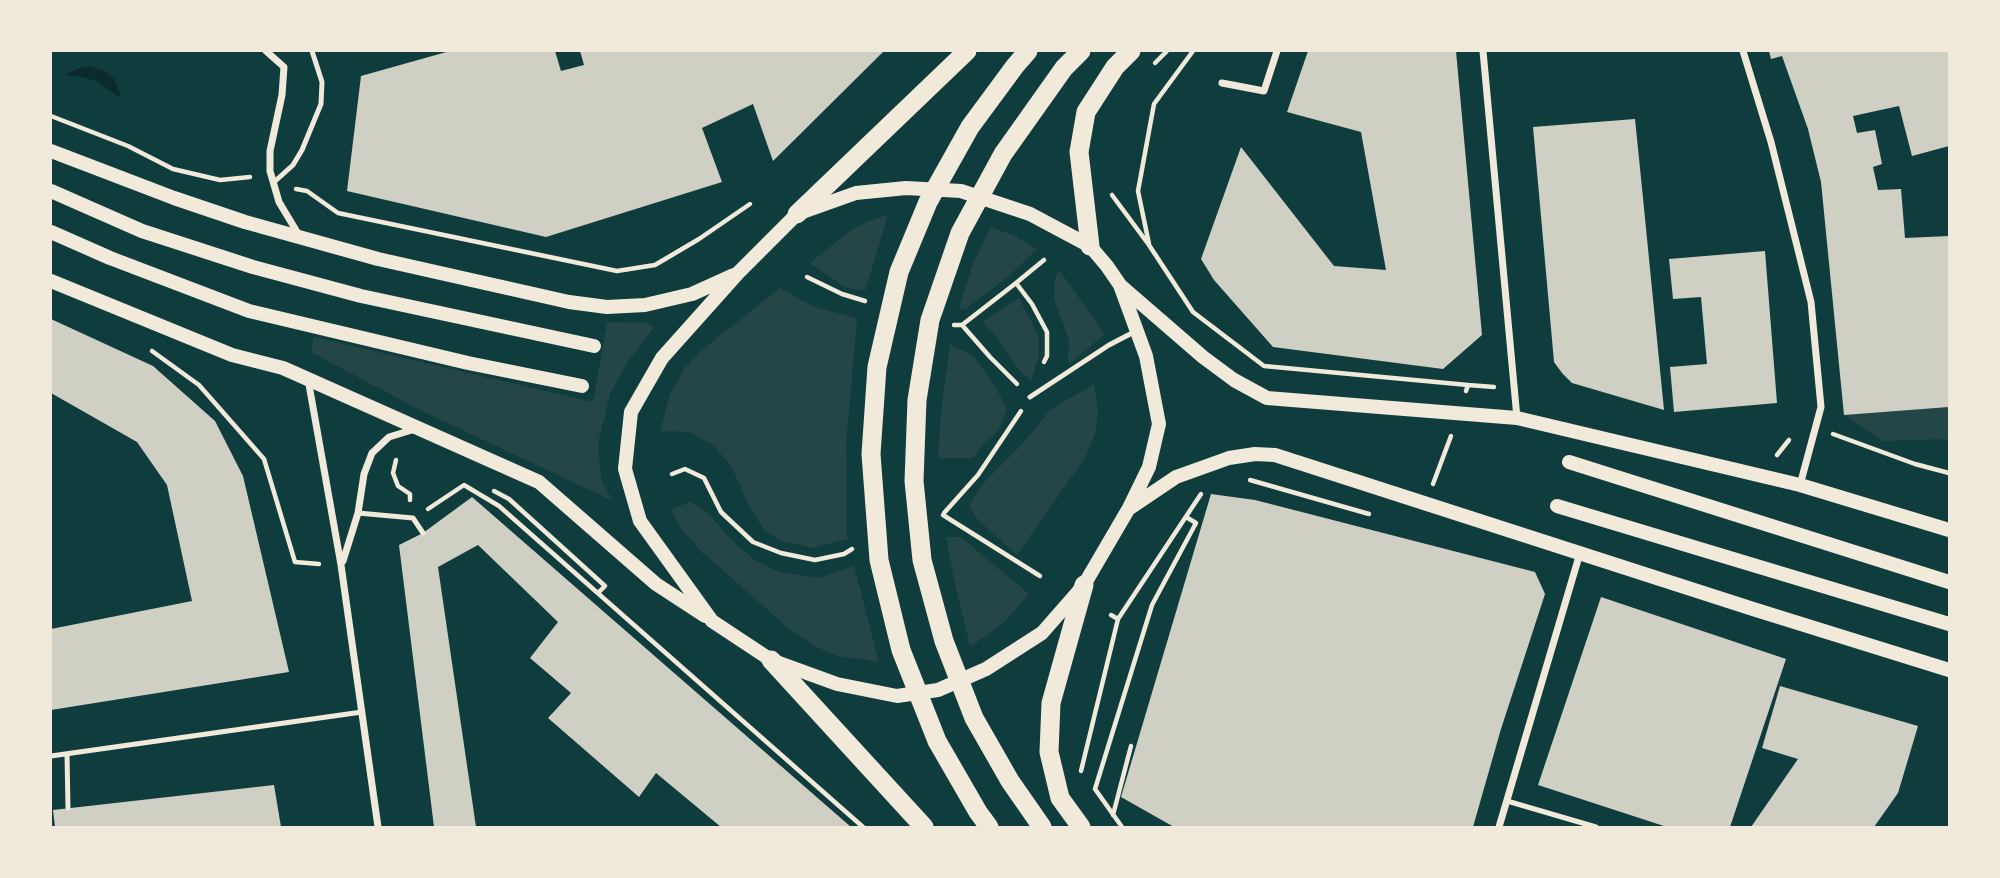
<!DOCTYPE html>
<style>
body{margin:0}
#map{position:relative;width:2000px;height:878px;overflow:hidden;background:#0f3d3e;font-family:Helvetica,sans-serif}
canvas{display:block}
.frame{position:absolute;inset:0;border:52px solid #f1e9da;pointer-events:none}
</style>
<div id="map">
<canvas width="2000" height="878"></canvas>
<div class="frame"></div>
</div>
<script>
const context = document.querySelector('canvas').getContext('2d');
context.lineJoin = 'round';
function paint(path, color) {
  context.fillStyle = color;
  context.fill(path, 'evenodd');
}
function shape(rows) {
  const path = new Path2D();
  for (const r of rows) {
    path.moveTo(r[0], r[1]);
    for (let i = 2; i < r.length; i += 2) path.lineTo(r[i], r[i + 1]);
  }
  return path;
}
function strokePath(path, color, width, dash) {
  context.strokeStyle = color;
  context.lineWidth = width;
  context.lineCap = dash ? 'butt' : 'round';
  context.setLineDash(dash || []);
  context.stroke(path);
}
paint(shape([
 [888,215,865,291,845,287,810,263,851,230,867,222],
 [991,227,1013,235,1037,249,1010,275,966,309,959,309,972,266],
 [1059,270,1105,334,1068,365,1069,341,1054,298,1055,278],
 [780,288,814,307,857,318,846,447,847,539,813,548,780,541,764,530,748,504,732,467,714,446,690,432,660,431,670,394,684,369,703,349],
 [1019,298,1038,335,1039,356,1031,381,1020,371,995,335,982,322],
 [607,322,647,323,654,327,627,363,610,394,598,443,601,479,611,500,420,410,311,352,314,337,593,402],
 [950,344,974,357,995,386,1007,409,999,430,985,443,973,458,938,458,941,413],
 [1094,384,1098,411,1095,434,1086,456,1017,555,977,519,969,505,985,481,1023,443,1050,410],
 [1949,407,1949,439,1883,441,1844,415],
 [690,502,708,513,730,539,756,561,780,572,820,578,854,566,879,662,837,656,815,646,788,628,699,549,679,526,671,509],
 [946,537,961,537,1029,594,1007,619,989,634,970,646,955,584]
]), '#244646');
paint(shape([
 [90,66,107,72,114,79,122,99,98,82,82,77,66,75,76,69]
]), '#0a2a2b');
paint(shape([
 [450,51,555,51,561,71,584,65,580,51,884,51,773,161,753,104,702,128,722,182,546,237,347,191,361,76],
 [1308,51,1456,51,1482,335,1443,369,1273,347,1214,280,1201,259,1241,147,1334,266,1386,270,1361,132,1287,112],
 [1769,51,1949,51,1949,146,1912,156,1899,106,1853,116,1857,133,1875,130,1882,164,1873,167,1878,190,1901,189,1905,238,1949,236,1949,407,1844,415,1821,182,1808,129,1782,56,1771,59],
 [1635,119,1641,178,1664,410,1572,383,1562,373,1554,362,1533,127],
 [1765,251,1777,403,1674,412,1670,367,1707,364,1701,297,1673,299,1669,259],
 [51,319,153,366,215,421,243,476,289,672,51,710,51,629,192,601,167,485,137,442,51,393],
 [1211,494,1255,500,1535,572,1545,594,1501,729,1473,827,1174,827,1121,797],
 [472,497,851,827,721,827,656,773,639,797,548,718,571,693,530,658,558,622,478,545,438,567,476,827,434,827,399,545,423,533],
 [1601,597,1786,659,1730,827,1667,827,1538,785],
 [1780,686,1918,726,1898,793,1874,827,1751,827,1798,759,1762,748],
 [274,785,281,827,55,827,53,810]
]), '#cfcfc3');
strokePath(shape([
 [1155,63,1167,51],
 [51,116,128,146,173,169,220,180,250,177],
 [296,189,307,191,338,213,617,271,655,265,699,239,750,204],
 [1112,195,1149,245,1193,312,1264,366,1468,385],
 [1149,244,1138,191,1154,104,1193,51],
 [1044,260,1016,283,1032,304,1047,332,1047,356,1044,362],
 [807,277,842,294,865,301],
 [954,325,962,325,990,357,1017,384],
 [962,325,1016,283],
 [152,351,199,385,264,459,295,562,319,564],
 [1466,391,1468,385,1494,387],
 [1833,434,1915,464,1949,473],
 [1777,455,1789,440],
 [396,460,393,473,398,486,410,494,410,500],
 [672,474,685,469,704,478,721,512,753,542,781,553,815,560,844,554,852,549],
 [1250,480,1369,514],
 [1433,484,1451,436],
 [494,491,509,499,605,586,598,593],
 [428,509,464,485,499,506,863,827],
 [944,513,978,475,1021,411],
 [943,515,1040,576],
 [1111,615,1118,619],
 [1081,771,1118,619,1201,494],
 [1113,815,1131,746],
 [1122,827,1095,789,1152,605,1196,523,1186,517]
]), '#f1e9da', 4.5);
strokePath(shape([
 [273,183,293,165,302,150,321,104,322,82,312,51],
 [1030,397,1109,345,1136,331],
 [358,513,413,518,423,533],
 [67,754,68,808],
 [51,756,362,712],
 [1507,801,1596,827]
]), '#f1e9da', 5);
strokePath(shape([
 [266,51,284,67,282,95,270,151,270,171,279,202,300,237],
 [1483,51,1517,418],
 [1743,51,1771,142,1811,302,1821,407,1800,485],
 [1222,83,1264,91,1277,51],
 [308,379,341,565,378,827],
 [343,561,358,513,364,474,372,453,389,437,415,429],
 [1499,827,1580,553]
]), '#f1e9da', 7);
strokePath(shape([
 [51,151,174,198,245,222,378,259,569,302,607,307,645,305,692,294,734,275],
 [906,188,961,191,1030,214,1090,246,1107,266,1120,285,1146,356,1159,424,1149,467,1129,508,1084,585,1042,633,986,669,938,690,897,696,837,684,771,660,712,621,640,521,625,469,631,412,662,358,738,273,797,214,856,193,906,188],
 [51,191,142,231,253,267,361,296,594,346],
 [51,232,110,258,249,311,468,363,582,386],
 [51,281,232,355,283,368,539,482,656,584,705,616],
 [1121,286,1203,357,1234,380,1267,398,1517,418,1800,485,1949,530],
 [1569,462,1949,582],
 [1557,506,1949,624],
 [1130,508,1176,477,1229,458,1255,454,1275,455,1753,609,1949,670]
]), '#f1e9da', 14);
strokePath(shape([
 [797,214,967,51],
 [1090,246,1079,152,1086,112,1115,67,1131,51],
 [771,660,924,827],
 [989,827,978,812,937,741,901,650,879,560,871,454,877,367,899,272,928,202,970,127,1015,66,1028,51],
 [1042,827,1010,781,974,718,944,641,922,560,914,481,917,400,930,320,960,233,1003,154,1064,68,1081,51],
 [1081,827,1060,798,1049,752,1051,703,1084,585]
]), '#f1e9da', 19);
</script>
